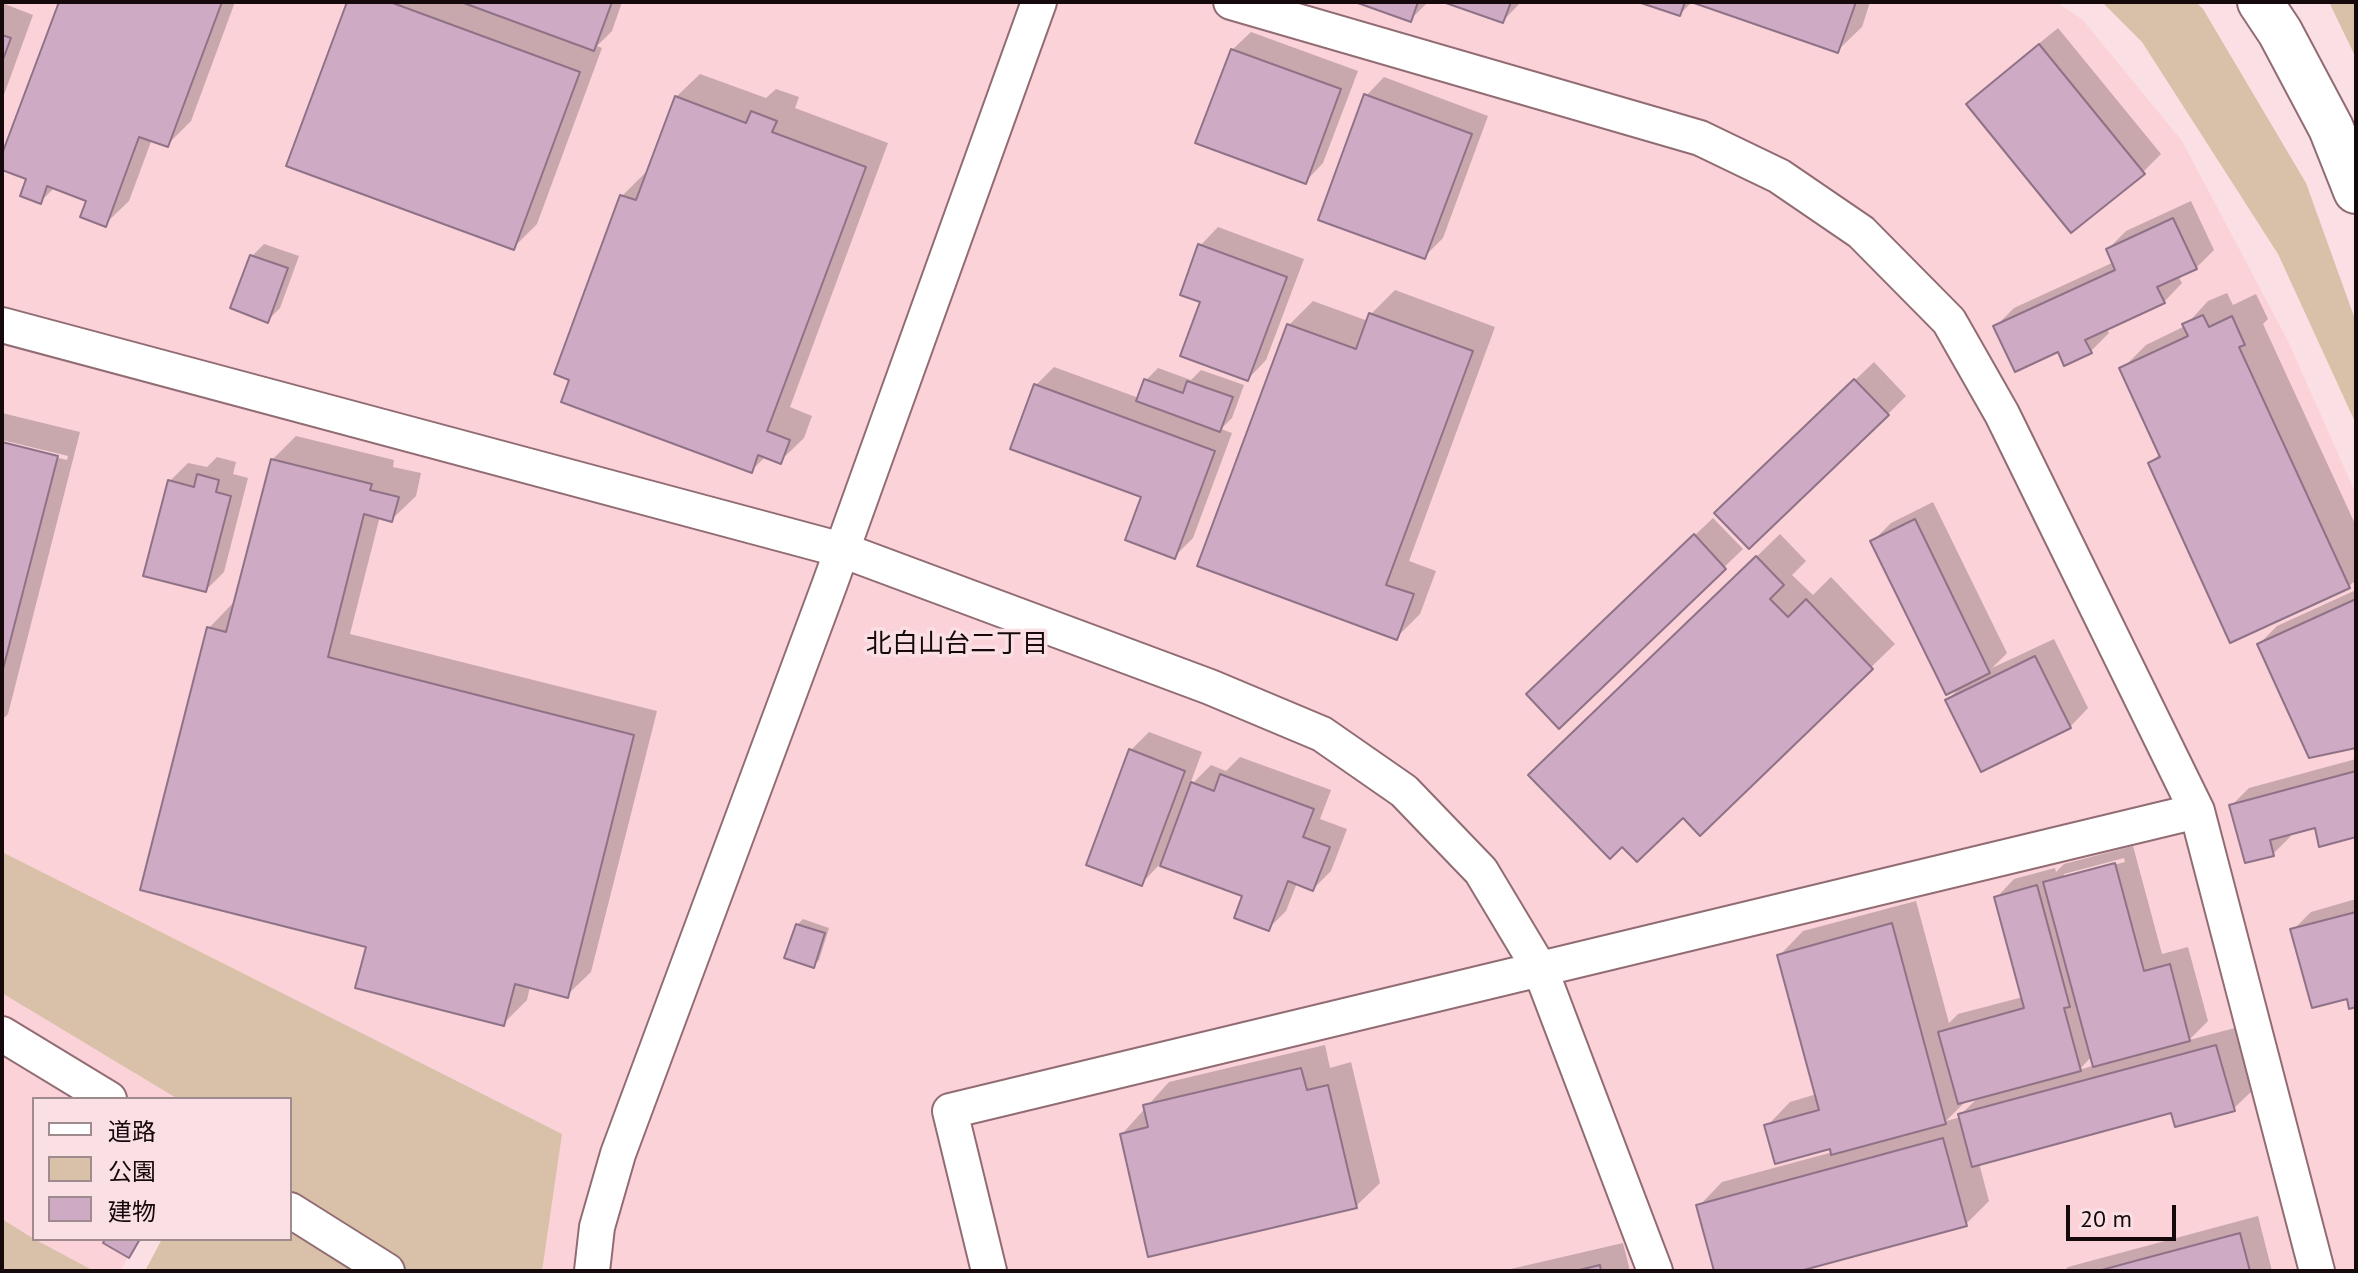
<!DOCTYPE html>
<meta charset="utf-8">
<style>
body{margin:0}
#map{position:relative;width:2358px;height:1273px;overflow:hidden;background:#fae0e4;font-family:"PT Sans","Noto Sans JP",sans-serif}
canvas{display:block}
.frame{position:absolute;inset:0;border:4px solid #16090b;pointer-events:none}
.legend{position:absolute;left:32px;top:1097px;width:260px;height:144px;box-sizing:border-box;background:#fae0e4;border:2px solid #9f8a8d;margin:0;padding:10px 14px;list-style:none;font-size:24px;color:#16090b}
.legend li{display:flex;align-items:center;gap:16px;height:40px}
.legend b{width:40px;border:2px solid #9f8a8d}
.scale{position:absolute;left:2066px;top:1205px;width:110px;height:36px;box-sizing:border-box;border:4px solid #16090b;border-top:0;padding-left:10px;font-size:24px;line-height:28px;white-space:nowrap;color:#16090b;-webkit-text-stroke:6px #fae0e4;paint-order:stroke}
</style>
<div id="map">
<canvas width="2358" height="1273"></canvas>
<div class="frame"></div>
<ul class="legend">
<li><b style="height:10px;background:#fff"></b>道路</li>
<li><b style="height:22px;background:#d8c1a8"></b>公園</li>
<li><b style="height:22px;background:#cfaac4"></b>建物</li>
</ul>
<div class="scale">20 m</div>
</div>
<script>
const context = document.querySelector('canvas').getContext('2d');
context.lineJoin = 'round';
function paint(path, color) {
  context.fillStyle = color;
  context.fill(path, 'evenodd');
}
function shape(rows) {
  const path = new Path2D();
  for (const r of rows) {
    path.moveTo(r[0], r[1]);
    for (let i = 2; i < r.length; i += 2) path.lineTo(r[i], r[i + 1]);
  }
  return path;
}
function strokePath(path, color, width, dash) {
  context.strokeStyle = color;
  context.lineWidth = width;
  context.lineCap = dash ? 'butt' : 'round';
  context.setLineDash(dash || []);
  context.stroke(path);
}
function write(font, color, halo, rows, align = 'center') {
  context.font = font + ' "PT Sans","Noto Sans JP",sans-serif';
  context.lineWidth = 7;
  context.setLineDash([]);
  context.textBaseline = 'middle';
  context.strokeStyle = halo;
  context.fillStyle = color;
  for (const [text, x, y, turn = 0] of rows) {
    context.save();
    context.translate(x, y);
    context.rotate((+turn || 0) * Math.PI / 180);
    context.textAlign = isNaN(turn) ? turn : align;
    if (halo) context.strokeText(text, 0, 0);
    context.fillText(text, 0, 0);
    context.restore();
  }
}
paint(shape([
 [2,2,2056,2,2082,19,2182,141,2288,341,2356,494,2356,1271,454,1271,290,1099,34,1099,34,1239,139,1239,120,1271,81,1271,2,1224]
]), '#fad2d8');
paint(shape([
 [2102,2,2196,2,2203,9,2306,183,2356,322,2356,424,2278,254,2142,42],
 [2329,2,2356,2,2356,58],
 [2,852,562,1134,542,1271,145,1271,162,1239,290,1239,290,1099,178,1099,2,993],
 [2,1219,34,1239,94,1271,2,1271]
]), '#d8c1a8');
paint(shape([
 [61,2,235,2,191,121,167,145,152,139,129,201,105,224,88,200,55,187,40,202,28,178,2,168,2,160],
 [349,2,622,2,612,31,597,46,602,48,537,224,513,248],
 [1361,2,1428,2,1411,19],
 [1449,2,1521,2,1503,21],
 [1644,2,1692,2,1680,14],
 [1697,2,1870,2,1862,27,1838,50],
 [2,3,33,15,2,100],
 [2058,28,2161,154,2143,172,1969,104,1987,86],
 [1251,32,1358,71,1323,163,1305,182,1232,50],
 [700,74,766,98,776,89,799,97,795,108,888,143,790,407,812,416,804,438,780,461,766,456,751,471,622,196,646,172,648,173,676,97],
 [1384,77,1488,116,1443,238,1424,257,1366,96],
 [2191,201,2214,250,2196,268,2178,276,2182,283,2164,302,2106,328,2109,333,2090,352,2058,350,1996,326,2014,308,2114,262,2108,249,2126,231],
 [1218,227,1304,259,1266,360,1248,379,1200,246],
 [264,244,299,256,280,308,267,321,252,256],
 [1395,290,1495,327,1409,561,1436,571,1420,614,1397,637,1289,325,1313,301,1368,321,1371,314],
 [2227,293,2233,305,2256,294,2268,319,2263,324,2356,526,2356,580,2349,586,2150,463,2161,453,2122,369,2146,345,2185,326,2208,301],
 [1874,362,1906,396,1888,414,1735,495],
 [1054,367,1139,398,1146,380,1158,368,1191,380,1201,370,1244,385,1232,418,1221,429,1232,433,1193,538,1175,556,1143,496,1036,385],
 [2,413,80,432,8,714,2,720,2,444,67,460,68,456,2,440],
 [296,436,394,460,393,467,421,473,416,496,392,519,380,516,350,634,657,711,591,972,567,995,530,986,527,1000,503,1024,368,945,209,628,232,604,235,605,272,460],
 [217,457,236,462,233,474,248,478,224,572,206,590,170,481,188,463,207,467],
 [1933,502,2007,653,1992,668,2054,639,2088,708,2070,727,1947,700,1963,685,1873,541,1891,523],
 [1713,518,1743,549,1559,726,1547,676],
 [1780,534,1806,561,1792,575,1813,595,1831,577,1895,644,1700,833,1683,815,1622,844,1554,752],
 [2356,590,2356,746,2259,644,2277,626],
 [1149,732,1202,752,1189,787,1211,765,1226,771,1240,757,1331,790,1320,819,1347,829,1331,871,1313,889,1297,883,1286,911,1268,929,1244,895,1160,864,1141,884,1130,751],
 [2356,759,2356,835,2316,826,2290,833,2291,836,2273,854,2231,806,2249,788],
 [2133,846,2162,954,2188,947,2208,1021,2189,1040,2235,1028,2252,1091,2233,1109,2172,1110,1979,1163,1989,1201,1966,1224,1792,1271,1716,1271,1699,1206,1722,1182,1833,1152,1831,1147,1767,1126,1790,1102,1817,1094,1780,955,1803,931,1916,901,1949,1023,1958,1014,2023,997,1996,898,2014,879,2055,868,2056,872,2064,864],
 [2124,858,2125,862,2064,878,2064,874],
 [2092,1056,2095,1065,2079,1070],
 [1979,1097,1960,1115,1961,1117,1946,1121,1968,1099],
 [2356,899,2356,1005,2293,930,2311,912],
 [803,919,829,928,819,960,813,966,797,925],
 [1325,1045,1330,1068,1351,1062,1380,1183,1356,1206,1122,1134,1169,1082],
 [2258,1216,2272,1271,2064,1271,2068,1267],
 [1623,1243,1630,1271,1502,1271]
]), '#0003');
const building = shape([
 [59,2,222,2,168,147,139,137,106,227,80,217,86,201,47,186,41,204,20,196,26,179,2,170,2,154,59,2],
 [347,2,390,2,580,72,514,250,286,166,347,2],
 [461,2,612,2,594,51,461,2],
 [1355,2,1418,2,1411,22,1355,2],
 [1443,2,1511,2,1503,23,1443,2],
 [1638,2,1685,2,1680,16,1638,2],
 [1691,2,1856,2,1838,53,1691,2],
 [2,35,11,38,2,62,2,35],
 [2039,44,2145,174,2071,233,1966,104,2039,44],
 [1231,49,1341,89,1306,184,1195,143,1231,49],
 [1364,94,1472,134,1425,259,1318,220,1364,94],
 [675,96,746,123,751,111,777,121,772,132,866,167,767,431,790,440,781,464,758,455,752,473,561,402,569,380,554,374,620,195,636,200,675,96],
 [2173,218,2197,269,2157,287,2165,303,2085,340,2092,353,2064,366,2058,352,2015,372,1993,326,2115,270,2106,249,2173,218],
 [1198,244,1287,277,1248,381,1180,356,1200,302,1180,295,1198,244],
 [250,255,288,268,268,323,230,308,250,255],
 [1369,313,1473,351,1386,585,1414,594,1397,640,1197,566,1287,324,1356,349,1369,313],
 [2203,315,2209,327,2232,316,2245,345,2239,347,2350,588,2230,643,2148,463,2160,457,2119,368,2188,336,2182,324,2203,315],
 [1144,379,1183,393,1187,381,1233,397,1220,432,1136,401,1144,379],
 [1854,379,1889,415,1749,549,1714,513,1854,379],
 [1034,384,1215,451,1175,559,1125,540,1141,497,1010,449,1034,384],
 [2,442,58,456,2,673,2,442],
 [271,459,372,484,370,490,399,497,392,522,364,514,328,657,634,735,568,998,515,984,504,1026,355,988,366,947,140,890,207,627,226,632,271,459],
 [197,474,219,480,216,492,231,496,206,592,143,576,168,480,194,487,197,474],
 [1915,519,1990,673,1946,695,1870,541,1915,519],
 [1694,534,1726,569,1559,729,1526,694,1694,534],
 [1756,556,1784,585,1770,599,1788,617,1806,599,1873,669,1700,836,1683,818,1637,862,1622,847,1610,859,1528,775,1756,556],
 [2356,599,2356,748,2309,758,2257,644,2356,599],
 [2035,656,2071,728,1981,772,1945,700,2035,656],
 [1129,749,1185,771,1142,886,1086,865,1129,749],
 [2356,771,2356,837,2319,847,2315,828,2270,840,2274,856,2245,863,2229,805,2356,771],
 [1220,774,1314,809,1303,837,1330,847,1313,891,1288,881,1269,931,1234,918,1242,896,1160,866,1191,782,1214,791,1220,774],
 [2115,863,2144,971,2170,964,2190,1041,2093,1067,2043,882,2115,863],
 [2037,885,2070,1007,2064,1008,2081,1071,1958,1104,1938,1032,2024,1008,1994,897,2037,885],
 [2356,912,2356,1007,2349,1009,2347,999,2312,1008,2290,929,2356,912],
 [1892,923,1946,1124,1831,1155,1830,1149,1775,1164,1764,1125,1819,1110,1777,955,1892,923],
 [796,924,825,933,814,968,784,958,796,924],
 [2216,1045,2235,1111,2175,1127,2171,1113,1972,1167,1958,1114,2216,1045],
 [1301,1068,1307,1090,1328,1085,1357,1208,1148,1257,1120,1134,1148,1127,1143,1105,1301,1068],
 [1943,1138,1967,1226,1800,1271,1714,1271,1696,1205,1943,1138],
 [2240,1233,2250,1271,2098,1271,2146,1258,2240,1233],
 [105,1239,140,1239,129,1258,103,1243,105,1239],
 [1600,1265,1601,1271,1575,1271,1600,1265]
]);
paint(building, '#cfaac4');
strokePath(building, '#8f7287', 2);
const minor = shape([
 [1231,2,1700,138,1779,176,1861,232,1949,321,2002,414,2197,811,2317,1271],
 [2,325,842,550,1210,687,1322,734,1404,791,1481,871,1541,971,1655,1271],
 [2,1034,109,1099],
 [290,1210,387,1271],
 [592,1271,597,1227,618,1154,829,586,1039,2],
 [989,1271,950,1111,2197,811]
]);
const motorway = shape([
 [2260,2,2280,32,2331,128,2356,191]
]);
strokePath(minor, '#916c73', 38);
strokePath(motorway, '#916c73', 48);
strokePath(minor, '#fff', 34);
strokePath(motorway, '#fff', 44);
write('26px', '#16090b', '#fae0e4', [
 ["北白山台二丁目",957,645]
]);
</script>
